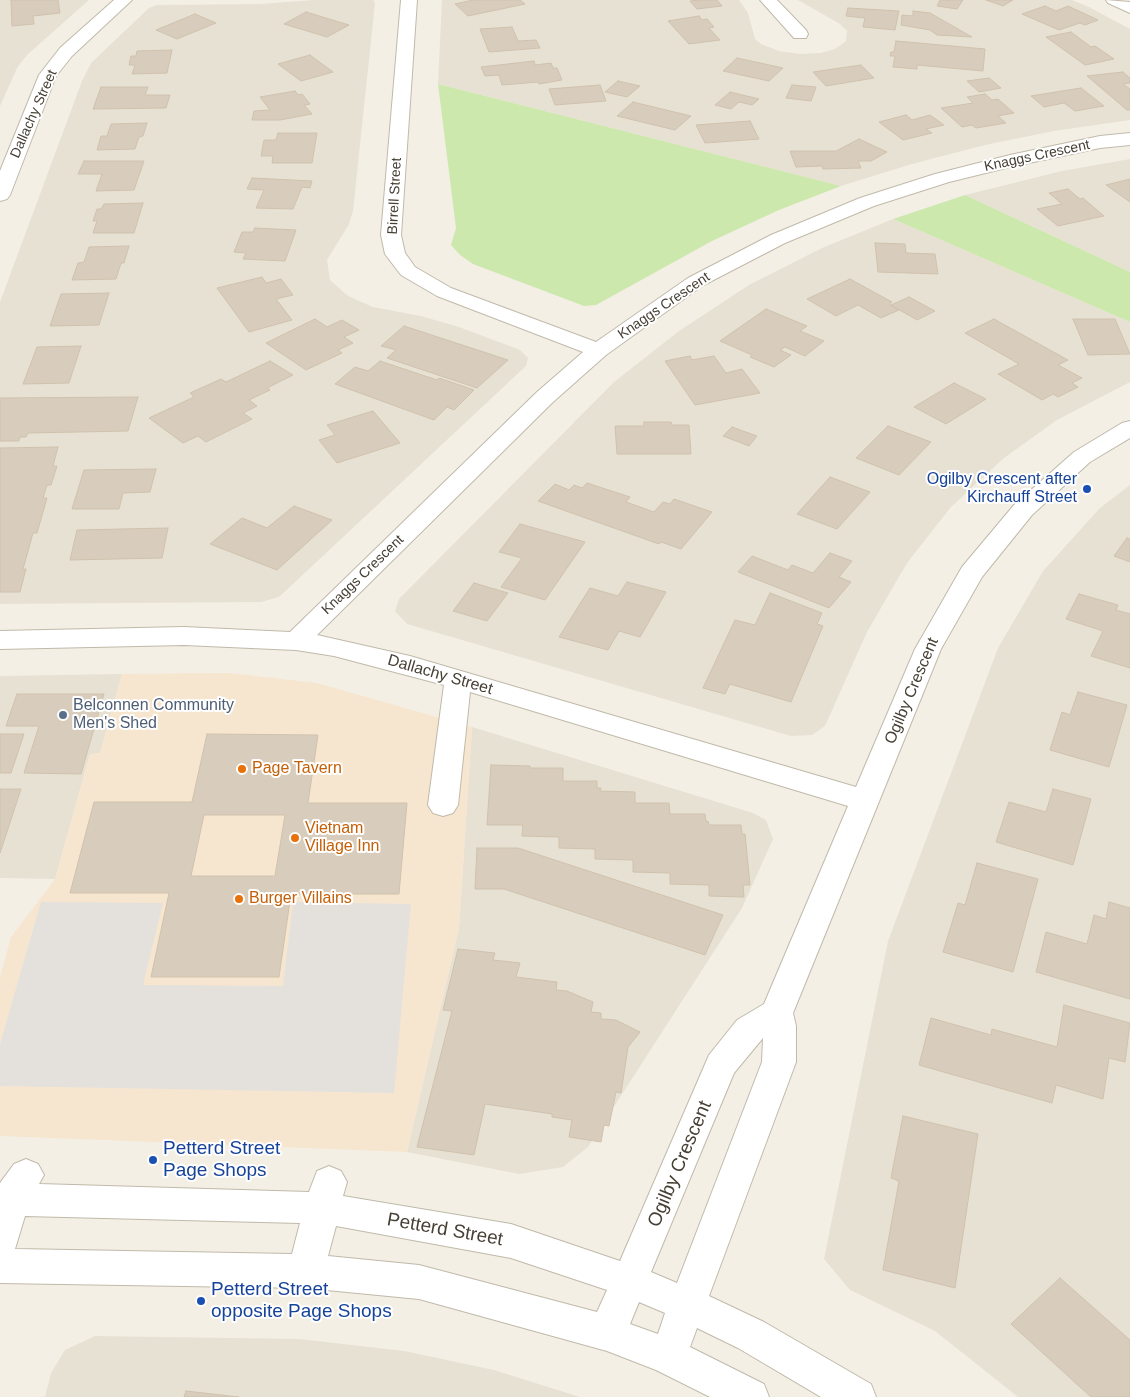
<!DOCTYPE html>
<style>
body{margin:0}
canvas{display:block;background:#f3efe5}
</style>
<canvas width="1130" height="1397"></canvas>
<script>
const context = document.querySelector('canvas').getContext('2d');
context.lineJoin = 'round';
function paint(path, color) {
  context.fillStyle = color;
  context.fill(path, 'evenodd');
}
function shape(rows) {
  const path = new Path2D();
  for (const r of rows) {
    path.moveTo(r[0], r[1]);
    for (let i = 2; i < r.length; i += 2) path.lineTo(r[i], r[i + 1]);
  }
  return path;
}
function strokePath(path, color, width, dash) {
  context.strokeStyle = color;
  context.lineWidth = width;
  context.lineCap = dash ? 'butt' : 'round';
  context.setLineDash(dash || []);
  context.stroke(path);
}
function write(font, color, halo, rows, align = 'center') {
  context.font = font + ' Arial,sans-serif';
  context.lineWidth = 4;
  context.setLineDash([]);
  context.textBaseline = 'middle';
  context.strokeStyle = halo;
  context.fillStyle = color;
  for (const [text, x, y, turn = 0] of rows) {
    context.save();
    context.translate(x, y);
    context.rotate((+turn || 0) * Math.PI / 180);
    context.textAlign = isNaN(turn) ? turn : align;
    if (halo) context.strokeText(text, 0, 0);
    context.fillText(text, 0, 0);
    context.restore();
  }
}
paint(shape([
 [0,0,89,0,27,55,17,68,0,106],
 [314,0,373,0,375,3,353,211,349,224,327,260,330,280,348,296,373,307,421,316,459,327,520,350,528,358,526,366,279,597,261,602,0,604,0,302,82,81,91,63,149,8,157,5,260,4],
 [442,0,739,0,748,13,755,39,761,44,779,51,800,54,820,53,835,49,846,41,847,31,840,24,798,0,1072,0,1089,7,1130,29,1130,120,1054,131,985,145,912,164,841,186,438,84],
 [1130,159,1130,272,965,195,1062,171],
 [893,219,1130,322,1130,382,1057,420,1004,458,951,507,907,563,867,632,825,726,812,735,791,736,407,624,395,611,399,599,614,382,679,331,749,285,822,248],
 [1130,485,1130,1397,1018,1397,935,1331,850,1290,824,1259,888,941,998,648,1043,571,1100,508],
 [122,674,100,753,90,754,55,879,0,878,0,676],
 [472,727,753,813,766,820,773,839,742,908,588,1147,563,1167,519,1174,407,1152,459,928],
 [95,1336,300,1339,404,1351,494,1370,580,1397,45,1397,51,1373,65,1350]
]), '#e7e1d3');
paint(shape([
 [229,673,317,683,472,727,459,928,407,1152,0,1136,0,977,11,937,55,879,90,754,100,753,122,674]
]), '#f6e6cf');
paint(shape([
 [438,84,841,186,779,210,712,241,596,305,584,306,473,264,460,255,451,245,456,228],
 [965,195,1130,272,1130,322,893,219]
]), '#cde8ad');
paint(shape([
 [41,902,163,903,143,985,283,986,293,902,411,904,394,1093,0,1086,0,1044]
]), '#e4e1dd');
const building = shape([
 [11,0,58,0,60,13,33,16,34,24,12,26,11,0],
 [473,0,520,0,525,4,468,16,455,4,473,0],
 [700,0,717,0,722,6,697,9,690,1,700,0],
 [940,0,963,0,957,9,937,6,940,0],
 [986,0,1013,0,1003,6,986,0],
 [1045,6,1056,11,1068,6,1098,20,1085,25,1080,23,1059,30,1022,14,1045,6],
 [848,8,899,11,895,30,863,27,865,18,846,16,848,8],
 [913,11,930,13,972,37,937,35,930,30,901,25,902,15,913,16,913,11],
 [306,12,349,25,327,37,284,24,306,12],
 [195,14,216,23,177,39,156,30,195,14],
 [699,16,702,20,707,19,714,27,709,28,720,40,689,44,668,21,699,16],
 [512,27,518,41,536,40,540,48,489,52,480,29,512,27],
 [1071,32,1091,47,1095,46,1114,59,1085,65,1046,37,1071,32],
 [896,41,985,49,983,71,917,65,917,69,893,67,895,56,890,56,891,52,894,52,896,41],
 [172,50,167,73,132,74,135,65,129,65,131,56,136,56,137,51,172,50],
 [310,55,333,72,301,81,278,64,310,55],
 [737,58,783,68,769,81,723,71,737,58],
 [534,61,535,65,551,63,553,68,557,68,562,80,539,84,538,82,502,85,499,75,485,76,481,67,534,61],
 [861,65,874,78,826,86,813,72,861,65],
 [1123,72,1130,78,1130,83,1123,84,1130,89,1130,110,1127,110,1087,76,1123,72],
 [989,78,1001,88,979,92,967,81,989,78],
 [618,81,640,86,627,97,605,92,618,81],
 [600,85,606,101,555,105,549,89,600,85],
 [792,85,816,87,811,101,786,98,792,85],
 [101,87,148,87,145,95,170,95,166,108,93,109,101,87],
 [1081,88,1104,106,1075,111,1064,103,1044,107,1031,96,1081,88],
 [295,91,298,95,302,94,310,104,304,105,312,114,280,120,252,120,254,111,270,110,260,97,295,91],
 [730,92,759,99,752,105,739,102,731,109,715,105,730,92],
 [985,94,992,100,998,99,1014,113,998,116,1006,123,976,128,972,125,962,127,941,108,973,103,967,97,985,94],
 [633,102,691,116,675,130,617,116,633,102],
 [906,115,912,120,930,115,944,125,926,129,932,133,903,140,879,122,906,115],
 [750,121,759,139,705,143,696,125,750,121],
 [147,123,143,136,139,137,135,149,97,150,101,136,107,136,111,124,147,123],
 [278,133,317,133,312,163,272,163,273,156,261,156,264,140,276,140,278,133],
 [859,139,887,152,871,161,858,161,861,168,823,169,822,166,796,167,790,151,836,151,859,139],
 [84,161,144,161,134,190,96,191,102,174,78,174,84,161],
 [252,178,312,181,310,188,302,187,293,209,256,208,264,190,247,189,252,178],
 [1130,179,1130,202,1106,185,1130,179],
 [1068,189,1080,199,1083,198,1104,216,1058,226,1037,209,1062,204,1049,193,1068,189],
 [143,203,134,233,93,233,97,221,93,221,97,209,101,209,104,204,143,203],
 [255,228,296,230,285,261,243,259,246,253,234,252,242,232,253,232,255,228],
 [875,243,905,244,906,253,935,254,938,274,878,272,875,243],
 [129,246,124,263,121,263,116,279,72,280,78,263,84,262,89,247,129,246],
 [262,277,266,283,281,279,293,295,276,299,292,320,249,332,217,288,262,277],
 [850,279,892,302,889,304,899,310,881,318,858,305,836,316,807,299,850,279],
 [109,293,99,325,50,326,61,294,109,293],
 [909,297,935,311,917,320,891,305,909,297],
 [766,309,807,326,800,331,824,341,805,356,785,347,780,350,791,355,774,367,750,357,752,355,720,341,766,309],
 [315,319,327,327,342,320,359,330,344,337,353,343,338,350,342,353,306,370,266,343,315,319],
 [994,319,1068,360,1058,365,1082,378,1072,383,1078,387,1058,397,1053,394,1042,400,998,374,1019,364,965,333,994,319],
 [1073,319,1115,319,1130,354,1088,355,1073,319],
 [404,326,508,360,477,388,387,358,396,350,381,346,404,326],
 [81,346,69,383,23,384,37,347,81,346],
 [690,356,692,360,714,356,726,373,742,369,760,393,695,405,665,361,690,356],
 [270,361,293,375,267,388,270,390,249,400,257,406,243,413,252,419,206,442,198,436,183,443,149,418,194,397,190,393,221,379,226,382,270,361],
 [380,361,437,380,439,378,474,390,454,410,447,407,434,420,335,384,355,367,368,371,380,361],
 [954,383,986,399,946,424,914,407,954,383],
 [138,397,128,431,28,433,26,437,20,437,19,441,0,441,0,398,138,397],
 [373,411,400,443,337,463,319,440,335,435,327,425,373,411],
 [644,422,671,422,672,425,689,425,691,454,617,454,615,426,644,426,644,422],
 [888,426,931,442,899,475,856,458,888,426],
 [732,427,757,436,749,446,723,436,732,427],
 [58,447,53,466,57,466,51,485,47,485,43,498,47,498,37,533,33,533,23,569,26,569,20,592,0,592,0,448,58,447],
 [156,469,150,492,123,493,119,509,72,509,84,470,156,469],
 [830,477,870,492,837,529,797,514,830,477],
 [587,483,630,497,626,502,654,512,663,502,670,504,674,499,712,512,681,549,661,542,659,544,538,501,555,484,569,490,574,485,582,488,587,483],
 [294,506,332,520,277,570,210,544,242,518,267,528,294,506],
 [520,524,585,542,545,600,501,587,522,558,499,552,520,524],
 [168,528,162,558,70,560,77,530,168,528],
 [1127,538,1130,539,1130,562,1114,556,1127,538],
 [830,553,852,561,839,577,851,582,829,608,738,572,752,556,788,570,792,565,813,573,830,553],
 [627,582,666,592,640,637,619,631,608,650,559,637,590,588,618,596,627,582],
 [474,583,508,593,487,621,453,611,474,583],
 [770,593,822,613,817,624,823,626,791,702,730,684,725,694,703,688,735,620,755,625,770,593],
 [1079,594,1118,605,1116,610,1130,614,1130,668,1091,656,1103,631,1066,619,1079,594],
 [1078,692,1127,705,1109,767,1050,750,1062,712,1070,715,1078,692],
 [17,694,104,694,81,774,24,773,39,726,6,726,17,694],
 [0,734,24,734,11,773,0,773,0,734],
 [207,734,318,735,308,803,407,803,399,894,291,894,279,977,151,977,169,893,70,893,94,802,192,802,207,734],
 [204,815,285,815,275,876,191,876,204,815],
 [491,765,530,766,530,768,563,768,563,781,597,781,597,788,601,788,600,791,635,792,635,803,669,803,670,814,705,814,706,822,708,821,709,825,741,825,742,834,745,834,750,885,743,885,744,897,709,896,709,885,670,884,670,873,633,872,633,860,595,859,595,849,559,848,559,837,522,836,523,825,487,825,491,765],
 [0,789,21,789,0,853,0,789],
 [1053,789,1091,799,1073,865,996,842,1009,802,1046,812,1053,789],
 [477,848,518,848,723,915,705,955,504,889,475,889,477,848],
 [977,863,1038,879,1013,972,943,952,958,903,965,905,977,863],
 [1109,902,1130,908,1130,999,1036,972,1046,932,1087,944,1094,915,1106,919,1109,902],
 [458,949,495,953,493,960,520,963,516,977,557,982,556,990,567,991,593,1002,591,1012,601,1013,601,1019,616,1020,640,1032,628,1047,621,1093,616,1092,609,1126,604,1125,601,1142,569,1137,572,1120,552,1117,552,1114,485,1104,474,1155,417,1147,452,1011,443,1010,458,949],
 [1064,1005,1130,1023,1125,1062,1109,1058,1103,1099,1056,1085,1052,1103,919,1065,931,1018,991,1035,992,1029,1057,1047,1064,1005],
 [903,1116,978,1134,955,1288,883,1270,899,1181,891,1178,903,1116],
 [1060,1278,1130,1340,1130,1397,1091,1397,1011,1324,1060,1278],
 [186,1391,239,1397,184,1397,186,1391]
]);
paint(building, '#d8cdbd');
strokePath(building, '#d0c2ad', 1);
const minor = shape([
 [114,0,132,0,72,56,56,76,10,195,7,199,0,201,0,171,39,75,60,48,114,0],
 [401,0,417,0,401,235,405,253,415,267,451,288,596,342,688,278,771,235,860,198,935,174,1010,155,1100,136,1130,133,1130,145,1100,148,1010,167,949,182,874,206,785,243,702,286,606,355,553,402,317,635,410,656,856,787,915,649,962,567,1014,505,1074,452,1122,423,1130,421,1130,438,1090,462,1032,515,982,577,941,649,793,1013,796,1026,796,1062,709,1296,764,1322,871,1384,876,1397,821,1397,738,1348,697,1328,690,1347,764,1384,769,1397,710,1397,656,1370,607,1351,419,1299,306,1288,0,1283,0,1183,14,1164,26,1159,38,1164,44,1175,39,1184,309,1192,317,1171,329,1166,341,1171,347,1182,343,1196,511,1224,620,1261,709,1055,737,1020,764,1004,848,806,470,692,458,805,453,813,443,816,433,813,428,805,444,685,334,656,296,650,184,645,0,649,0,631,184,627,290,632,537,392,583,352,437,296,401,275,385,254,381,235,401,0],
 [763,1038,762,1062,677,1283,651,1272,734,1073,763,1038],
 [25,1216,300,1223,292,1254,15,1249,25,1216],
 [336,1226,511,1258,607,1290,597,1312,419,1265,328,1256,336,1226],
 [639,1302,665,1313,658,1334,630,1324,639,1302],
 [760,0,777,0,806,30,808,34,806,38,794,38,760,0],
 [1106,0,1130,2,1130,13,1108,3,1106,0]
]);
strokePath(minor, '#c1baaa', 2);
paint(minor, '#fff');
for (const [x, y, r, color] of [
 [1087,489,5,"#1a4fb4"],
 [63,715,5,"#5c6f8a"],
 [242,769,5,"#e8710a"],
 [295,838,5,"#e8710a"],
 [239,899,5,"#e8710a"],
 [153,1160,5,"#1a4fb4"],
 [201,1301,5,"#1a4fb4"]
]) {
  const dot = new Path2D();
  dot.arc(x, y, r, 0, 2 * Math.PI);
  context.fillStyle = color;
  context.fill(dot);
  strokePath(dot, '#fff', 2);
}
write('14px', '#453f34', '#fff', [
 ["Dallachy Street",34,114,-66],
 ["Knaggs Crescent",1037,156,-12],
 ["Birrell Street",395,196,-87],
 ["Knaggs Crescent",664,306,-34],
 ["Knaggs Crescent",363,575,-44]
]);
write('16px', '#164399', '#fff', [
 ["Ogilby Crescent after",1077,480],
 ["Kirchauff Street",1077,498]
], 'right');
write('16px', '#453f34', '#fff', [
 ["Dallachy Street",440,675,16],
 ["Ogilby Crescent",912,691,-67]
]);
write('16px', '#4e5e75', '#fff', [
 ["Belconnen Community",73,706],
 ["Men's Shed",73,724]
], 'left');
write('16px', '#c56008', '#fff', [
 ["Page Tavern",252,769],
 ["Vietnam",305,829],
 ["Village Inn",305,847],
 ["Burger Villains",249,899]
], 'left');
write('19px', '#164399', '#fff', [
 ["Petterd Street",163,1149],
 ["Page Shops",163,1171],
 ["Petterd Street",211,1290],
 ["opposite Page Shops",211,1312]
], 'left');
write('19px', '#453f34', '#fff', [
 ["Ogilby Crescent",680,1164,-67],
 ["Petterd Street",445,1230,10]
]);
</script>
